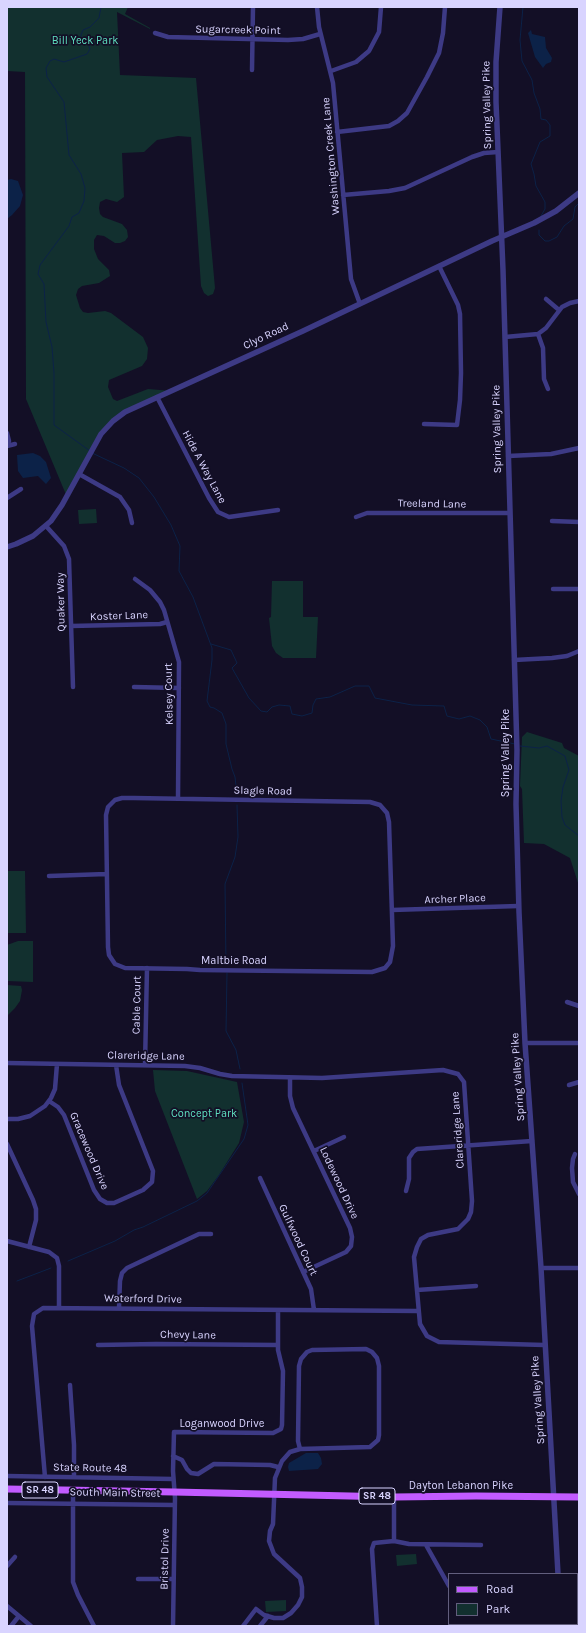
<!DOCTYPE html>
<style>
body{margin:0}
#map{position:relative;width:586px;height:1633px;overflow:hidden;background:#130f26;font-family:Karla,sans-serif}
canvas{display:block}
.frame{position:absolute;inset:0;border:8px solid #d9d4ff;pointer-events:none}
.legend{position:absolute;left:448px;top:1573px;width:130px;height:52px;box-sizing:border-box;background:#130f26;border:1px solid #625e7d;margin:0;padding:5px 7px;list-style:none;font-size:12px;color:#d9d4ff}
.legend li{display:flex;align-items:center;gap:8px;height:20px}
.legend b{width:20px;border:1px solid #625e7d}
</style>
<div id="map">
<canvas width="586" height="1633"></canvas>
<div class="frame"></div>
<ul class="legend">
<li><b style="height:5px;background:#c25bff"></b>Road</li>
<li><b style="height:11px;background:#12302f"></b>Park</li>
</ul>
</div>
<script>
const context = document.querySelector('canvas').getContext('2d');
context.lineJoin = 'round';
function paint(path, color) {
  context.fillStyle = color;
  context.fill(path, 'evenodd');
}
function shape(rows) {
  const path = new Path2D();
  for (const r of rows) {
    path.moveTo(r[0], r[1]);
    for (let i = 2; i < r.length; i += 2) path.lineTo(r[i], r[i + 1]);
  }
  return path;
}
function strokePath(path, color, width, dash) {
  context.strokeStyle = color;
  context.lineWidth = width;
  context.lineCap = dash ? 'butt' : 'round';
  context.setLineDash(dash || []);
  context.stroke(path);
}
function write(font, color, halo, rows, align = 'center') {
  context.font = font + ' Karla,sans-serif';
  context.lineWidth = 3.5;
  context.setLineDash([]);
  context.textBaseline = 'middle';
  context.strokeStyle = halo;
  context.fillStyle = color;
  for (const [text, x, y, turn = 0] of rows) {
    context.save();
    context.translate(x, y);
    context.rotate((+turn || 0) * Math.PI / 180);
    context.textAlign = isNaN(turn) ? turn : align;
    if (halo) context.strokeText(text, 0, 0);
    context.fillText(text, 0, 0);
    context.restore();
  }
}
paint(shape([
 [7,7,128,7,125,14,150,28,150,29,117,12,120,75,196,78,215,288,213,294,208,296,204,293,201,286,191,137,178,136,157,140,144,152,122,153,124,197,117,202,106,199,100,202,99,208,100,214,103,217,122,224,127,230,128,237,125,241,120,243,115,243,104,236,97,235,94,240,94,249,98,259,109,270,110,276,99,283,82,286,78,289,76,295,80,308,83,312,88,313,105,311,111,313,143,337,148,348,147,359,142,366,109,380,108,387,113,399,117,401,148,389,172,391,135,407,106,428,67,497,26,399,25,72,7,71],
 [96,509,97,523,79,524,78,510],
 [272,581,303,581,303,617,318,617,316,658,283,658,276,653,272,646,269,618,271,617],
 [527,732,562,743,564,748,579,756,579,886,570,858,544,844,524,843,522,789,520,786,522,737],
 [7,871,25,871,26,933,7,933],
 [18,941,33,941,33,982,7,981,7,945],
 [7,985,21,986,22,990,20,1001,15,1008,7,1016],
 [153,1070,187,1071,237,1082,244,1122,239,1143,219,1175,207,1191,197,1199,155,1091],
 [416,1554,417,1564,397,1566,396,1555],
 [286,1600,286,1611,266,1612,265,1601]
]), '#12302f');
paint(shape([
 [531,30,532,34,545,37,546,48,552,58,551,62,546,64,543,68,535,57,528,33],
 [11,179,18,181,23,195,20,206,12,215,7,219,7,180],
 [33,453,40,456,46,462,51,478,46,484,38,476,23,478,18,471,17,455],
 [306,1453,318,1453,321,1458,322,1464,318,1469,289,1471,288,1467,289,1463]
]), '#0c2248');
strokePath(shape([
 [523,7,520,40,522,61,532,80,534,93,540,109,541,119,546,120,550,125,550,136,540,142,531,164,534,174,536,186,545,202,545,209,541,216],
 [539,230,539,235,545,241,549,241,557,237,564,226,573,219,575,207,579,203],
 [90,451,54,425,54,373,52,347,46,322,44,284,38,274,40,265,69,226,72,217,79,213,84,201,85,188,81,174,69,155,64,102,47,77,46,68,50,61,54,59,64,62,87,54,90,49,88,44,81,40,81,35,83,30,90,27,99,18,101,7],
 [92,453,124,468,139,478,154,497,171,525,180,546,179,571,193,597,212,648,212,660,207,701,210,707,214,708,222,713,226,724,226,744,232,769,235,777,237,795],
 [211,644,231,650,237,663,232,668,249,698,261,711,267,712,272,707,279,705,290,706,292,714,302,716,312,713,313,705,316,699,330,697,355,686,369,686,375,698,412,705,444,706,447,716,459,719,470,716,480,720,487,727,491,739,515,744],
 [520,746,539,748,547,746,565,756,569,770,563,787,561,801,562,817,565,825,579,836],
 [226,965,225,884,235,857,238,837,237,805],
 [227,973,226,1031,236,1050,240,1069],
 [68,1261,115,1241,134,1230,143,1227,197,1201,207,1193,244,1139,248,1125,242,1083],
 [17,1281,51,1268]
]), '#0c2248', 1);
strokePath(shape([
 [317,7,319,27,333,83,351,279,360,304],
 [155,33,168,37,288,40,303,39,320,34],
 [252,70,253,7],
 [331,71,356,62,369,51,379,32,381,7],
 [337,132,389,126,398,121,407,113,427,77,439,53,443,33,445,7],
 [343,195,389,191,405,188,472,157,484,153,498,152],
 [546,299,559,310],
 [538,334,543,348,544,379,548,389],
 [505,337,538,334,546,328,562,307,570,303,579,301],
 [157,397,209,498,218,512,229,517,278,510],
 [424,424,457,425,460,400,461,373,460,314,458,305,439,266],
 [7,433,9,441,7,445],
 [7,446,15,444],
 [508,456,551,454,579,448],
 [79,474,120,497,129,510,132,523],
 [7,498,21,489],
 [356,517,367,513,509,513],
 [552,521,579,522],
 [46,526,64,546,69,559,73,687],
 [135,579,150,590,160,602,164,610,179,662,178,798],
 [553,589,579,589],
 [71,626,160,624,167,622],
 [514,660,552,658,567,656,579,651],
 [134,687,179,688],
 [134,798,370,802,380,805,387,813,389,822,393,946,390,962,385,968,372,972,200,970,187,969,125,968,115,964,109,955,108,947,106,815,108,807,115,800,122,798,134,798],
 [49,876,106,874],
 [392,910,518,906],
 [567,1002,579,1006],
 [525,1043,579,1043],
 [7,1063,185,1066,200,1068,220,1074,232,1076,322,1078,443,1070,458,1074,464,1082,472,1201,471,1212,468,1219,458,1229,428,1235,421,1239,417,1247,414,1257,420,1324,427,1336,439,1342,544,1345],
 [145,1065,147,968],
 [290,1078,290,1096,293,1108,350,1228,352,1237,351,1246,346,1252,303,1272],
 [569,1085,579,1082],
 [49,1101,58,1107,64,1115,94,1190,100,1199,107,1203,114,1203,143,1190,152,1182,153,1171,119,1085,116,1065],
 [7,1119,18,1119,30,1116,45,1106,51,1098,55,1089,57,1064],
 [7,1144,33,1200,36,1209,36,1220,29,1247],
 [314,1151,344,1137],
 [575,1154,573,1159,572,1168,573,1182,579,1194],
 [260,1178,311,1289,314,1310],
 [406,1191,409,1179,409,1158,413,1152,417,1149,532,1141],
 [7,1241,49,1252,57,1258,59,1266,59,1307],
 [541,1268,579,1268],
 [417,1290,476,1286],
 [119,1308,120,1281,122,1273,127,1268,199,1234,211,1234],
 [98,1345,156,1344,278,1345],
 [70,1385,74,1445,74,1477],
 [173,1456,182,1460,187,1469,191,1473,198,1474,214,1464,270,1465,278,1467],
 [7,1476,173,1479],
 [45,1477,32,1326,34,1314,43,1308,418,1311],
 [73,1490,73,1582,78,1595,94,1626],
 [7,1503,174,1505],
 [394,1541,394,1497],
 [426,1545,449,1586],
 [7,1566,15,1557],
 [138,1579,173,1579],
 [7,1606,31,1626],
 [470,1624,472,1626],
 [11,1626,19,1616],
 [173,1626,175,1498,173,1471,174,1432,273,1433,281,1429,282,1425,283,1371,278,1350,278,1310],
 [243,1626,256,1609,264,1615,274,1618,283,1618,291,1613,298,1605,302,1597,302,1587,300,1578,274,1554,269,1541,270,1531,273,1524,275,1478,282,1461,290,1452,300,1449,370,1447,378,1440,379,1435,379,1366,377,1358,372,1352,366,1349,312,1350,307,1352,301,1359,299,1366,298,1441,300,1449],
 [260,1626,268,1616],
 [377,1626,372,1549,374,1543,394,1541,409,1544,481,1545]
]), '#3d3a85', 4.5);
strokePath(shape([
 [500,7,496,62,496,102,503,270,517,750,516,804,519,912,525,1043,541,1268,558,1574],
 [7,547,16,544,33,536,51,521,62,505,101,434,113,421,125,412,303,331,492,241,534,223,556,211,579,193],
 [562,1624,562,1626]
]), '#3d3a85', 5.5);
strokePath(shape([
 [7,1489,174,1492,394,1497,476,1496,579,1497]
]), '#c25bff', 7);
for (const [x, y, w] of [
 [40,1490,36],
 [377,1496,36]
]) {
  const box = new Path2D();
  box.roundRect(x - w / 2, y - 8, w, 16, 3);
  context.fillStyle = '#130f26';
  context.fill(box);
  strokePath(box, '#d9d4ff', 1);
}
write('bold 10px', '#d9d4ff', null, [
 ["SR 48",40,1490],
 ["SR 48",377,1496]
]);
write('11px', '#d9d4ff', '#130f26', [
 ["Sugarcreek Point",238,30,1],
 ["Spring Valley Pike",487,105,-91],
 ["Washington Creek Lane",331,156,-95],
 ["Clyo Road",266,336,-25],
 ["Spring Valley Pike",497,429,-91],
 ["Hide A Way Lane",204,467,62],
 ["Treeland Lane",432,504,1],
 ["Quaker Way",61,602,-91],
 ["Koster Lane",119,616,-2],
 ["Kelsey Court",169,694,-91],
 ["Spring Valley Pike",506,753,-90],
 ["Slagle Road",263,791,1],
 ["Archer Place",455,899,-2],
 ["Maltbie Road",234,961],
 ["Cable Court",137,1005,-89],
 ["Clareridge Lane",146,1056,1],
 ["Spring Valley Pike",518,1077,-94],
 ["Clareridge Lane",458,1130,-94],
 ["Gracewood Drive",89,1151,67],
 ["Lodewood Drive",339,1183,65],
 ["Gulfwood Court",298,1240,65],
 ["Waterford Drive",143,1299,1],
 ["Chevy Lane",188,1335,1],
 ["Spring Valley Pike",538,1400,-94],
 ["Loganwood Drive",222,1424],
 ["State Route 48",90,1468,1],
 ["Dayton Lebanon Pike",461,1486],
 ["South Main Street",115,1493,1],
 ["Bristol Drive",165,1559,-89]
]);
write('11px', '#5fe0c0', '#130f26', [
 ["Bill Yeck Park",85,41],
 ["Concept Park",204,1114]
]);
</script>
